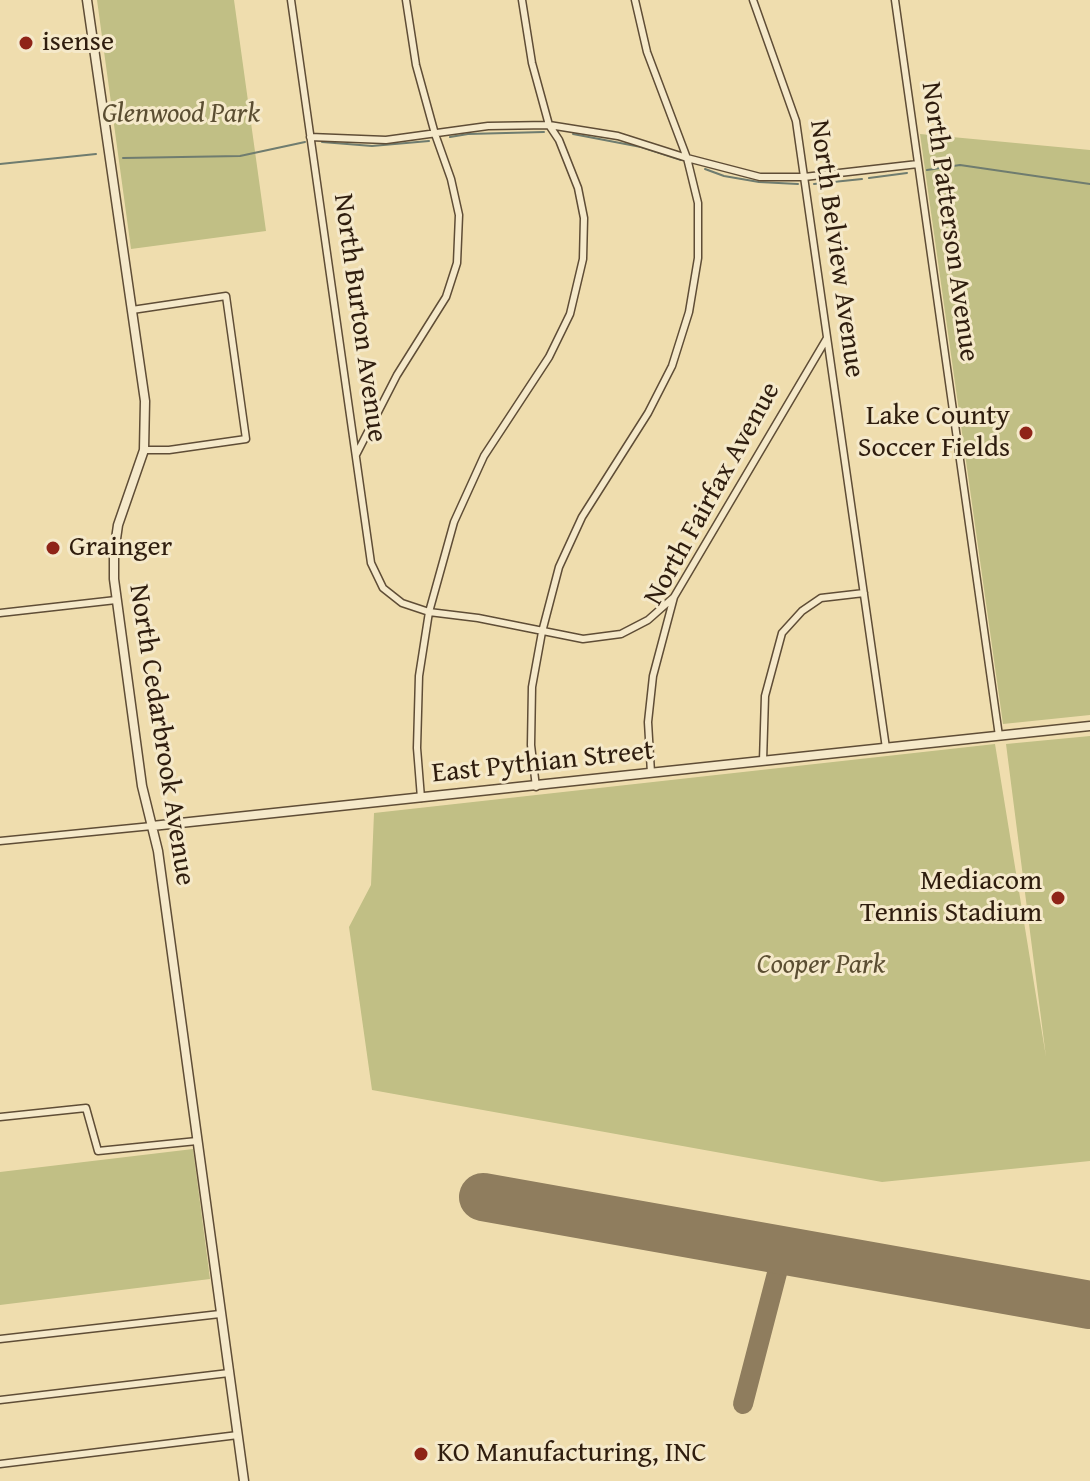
<!DOCTYPE html>
<style>
body{margin:0}
canvas{display:block;background:#efddae}
</style>
<canvas width="1090" height="1481"></canvas>
<script>
const context = document.querySelector('canvas').getContext('2d');
context.lineJoin = 'round';
function paint(path, color) {
  context.fillStyle = color;
  context.fill(path, 'evenodd');
}
function shape(rows) {
  const path = new Path2D();
  for (const r of rows) {
    path.moveTo(r[0], r[1]);
    for (let i = 2; i < r.length; i += 2) path.lineTo(r[i], r[i + 1]);
  }
  return path;
}
function strokePath(path, color, width, dash) {
  context.strokeStyle = color;
  context.lineWidth = width;
  context.lineCap = dash ? 'butt' : 'round';
  context.setLineDash(dash || []);
  context.stroke(path);
}
function write(font, color, halo, rows, align = 'center') {
  context.font = font + ' "Gentium Book Plus",serif';
  context.lineWidth = 6;
  context.setLineDash([]);
  context.textBaseline = 'middle';
  context.strokeStyle = halo;
  context.fillStyle = color;
  for (const [text, x, y, turn = 0] of rows) {
    context.save();
    context.translate(x, y);
    context.rotate((+turn || 0) * Math.PI / 180);
    context.textAlign = isNaN(turn) ? turn : align;
    if (halo) context.strokeText(text, 0, 0);
    context.fillText(text, 0, 0);
    context.restore();
  }
}
paint(shape([
 [97,0,234,0,266,231,131,249],
 [920,134,1090,150,1090,715,1003,724],
 [1090,736,1090,1161,882,1182,372,1090,349,927,371,885,374,813,995,744,1046,1057,1006,744],
 [193,1149,210,1279,0,1305,0,1172]
]), '#c1bf85');
strokePath(shape([
 [573,134,641,147,681,160],
 [450,137,468,134,544,132],
 [322,142,372,146,429,141],
 [123,158,240,156,305,142],
 [0,164,96,154],
 [705,169,724,176,759,182,798,184],
 [927,170,960,165,1090,184],
 [869,178,907,173],
 [814,184,862,179]
]), '#6f7c6f', 2);
strokePath(shape([
 [743,1404,783,1250]
]), '#8f7d5e', 20);
strokePath(shape([
 [483,1197,1090,1305]
]), '#8f7d5e', 48);
const minor = shape([
 [291,0,371,563,383,588,402,603,429,612,478,618,583,639,621,634,648,620,674,597],
 [753,0,796,121,886,748],
 [895,0,999,736],
 [310,137,386,140,488,126,549,125,618,136,687,158,760,177,804,177,918,164],
 [132,310,226,296,246,439,169,450,144,450],
 [356,455,397,375,446,297,457,263,459,215,451,179,435,134,416,65,406,0],
 [0,613,116,600],
 [763,761,765,696,782,633,802,611,821,598,864,593],
 [651,773,648,722,653,676,674,597,827,338],
 [536,787,531,745,532,687,542,632,559,567,582,517,648,413,672,366,689,312,698,258,698,203,687,158,647,52,635,0],
 [421,798,417,748,419,676,429,612,454,522,484,456,549,357,570,314,583,259,584,218,578,188,559,140,549,125,532,63,522,0],
 [0,841,152,826],
 [0,1117,86,1108,98,1151,197,1141],
 [0,1339,220,1314],
 [0,1400,229,1373],
 [0,1464,238,1435]
]);
const tertiary = shape([
 [87,0,145,401,144,450,118,525,114,553,114,579,142,786,158,851,244,1481],
 [152,826,1090,726]
]);
strokePath(minor, '#5f4d36', 9);
strokePath(tertiary, '#5f4d36', 11);
strokePath(minor, '#f5e9ca', 6);
strokePath(tertiary, '#f5e9ca', 8);
for (const [x, y, r, color] of [
 [26,43,8,"#8f2418"],
 [1026,433,8,"#8f2418"],
 [53,548,8,"#8f2418"],
 [1058,898,8,"#8f2418"],
 [421,1454,8,"#8f2418"]
]) {
  const dot = new Path2D();
  dot.arc(x, y, r, 0, 2 * Math.PI);
  context.fillStyle = color;
  context.fill(dot);
  strokePath(dot, '#f5e9ca', 3);
}
write('28px', '#2f1d0e', '#f5e9ca', [
 ["isense",42,43],
 ["Lake County",1010,417,"right"],
 ["Soccer Fields",1010,449,"right"],
 ["Grainger",69,548],
 ["Mediacom",1042,882,"right"],
 ["Tennis Stadium",1042,914,"right"],
 ["KO Manufacturing, INC",437,1454]
], 'left');
write('italic 28px', '#5b4e32', '#f5e9ca', [
 ["Glenwood Park",181,115],
 ["Cooper Park",821,966]
]);
write('28px', '#2f1d0e', '#f5e9ca', [
 ["North Patterson Avenue",949,222,82],
 ["North Belview Avenue",836,249,82],
 ["North Burton Avenue",359,318,82],
 ["North Fairfax Avenue",713,494,-61],
 ["North Cedarbrook Avenue",161,735,81],
 ["East Pythian Street",543,763,-6]
]);
</script>
